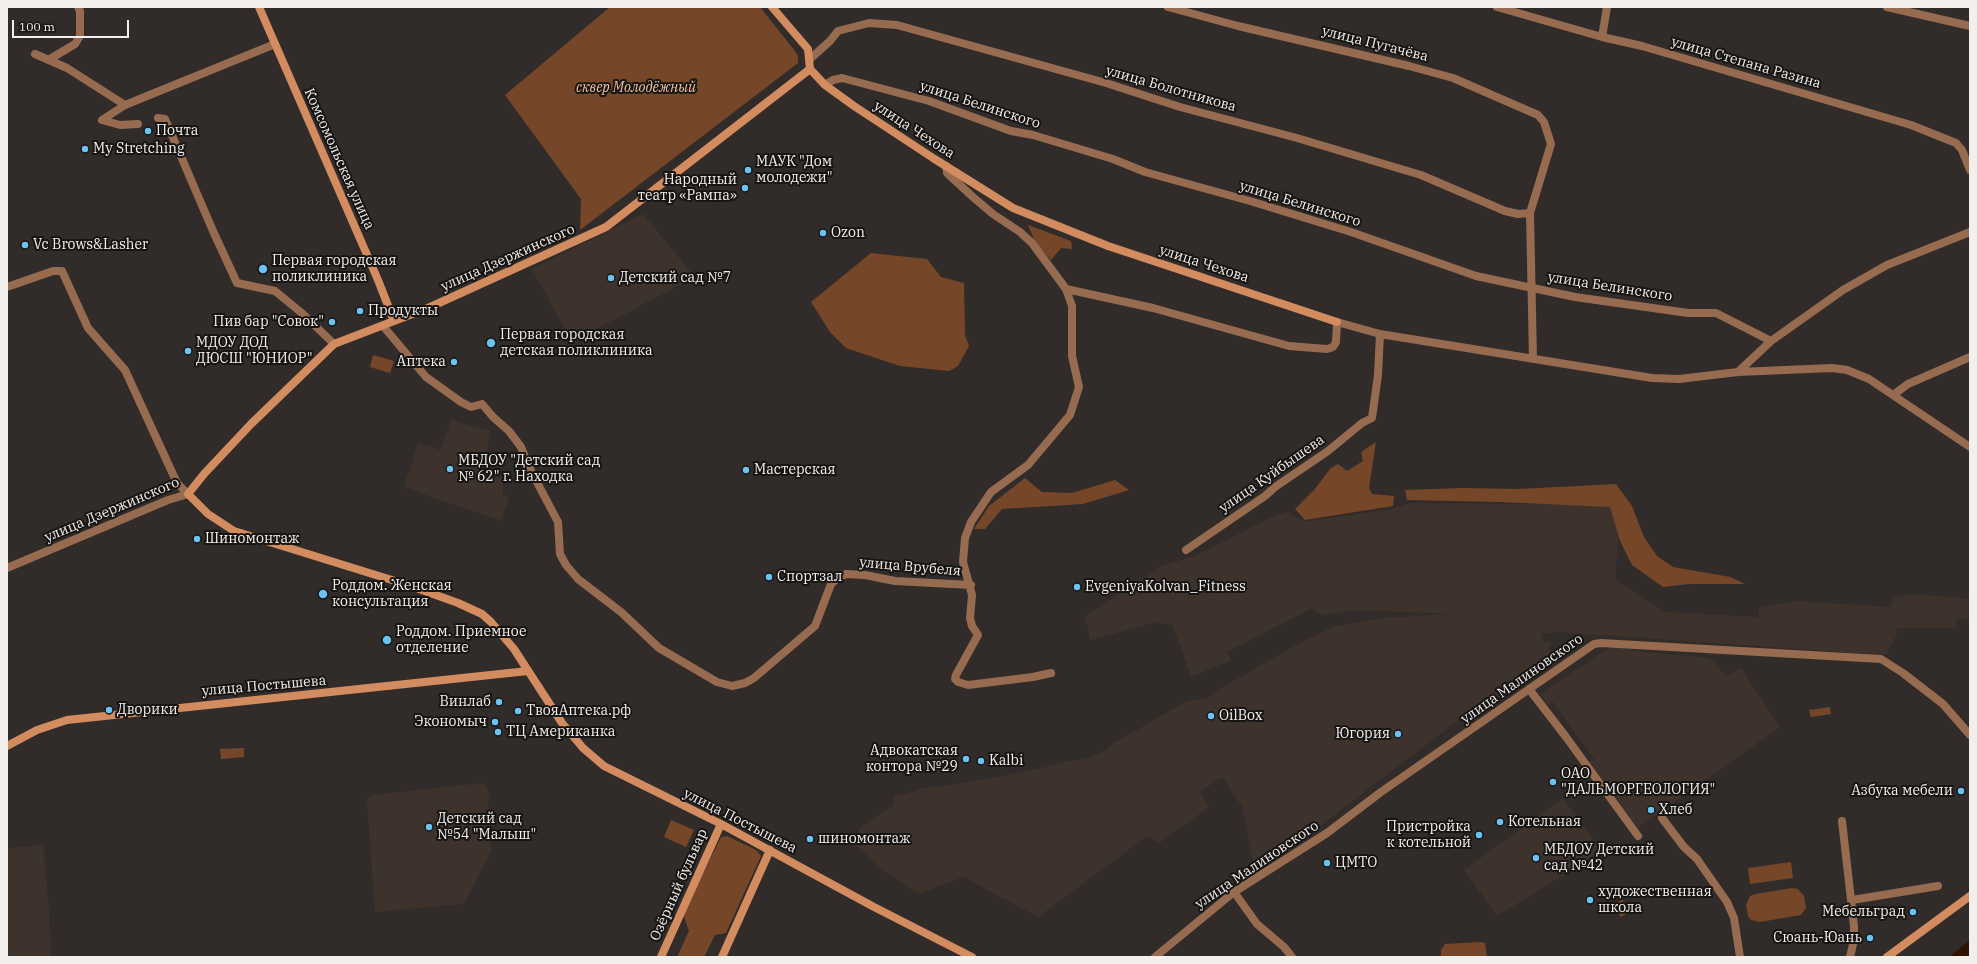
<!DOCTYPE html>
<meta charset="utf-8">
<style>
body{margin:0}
#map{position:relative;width:1977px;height:964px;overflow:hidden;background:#312c29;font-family:"IBM Plex Serif",serif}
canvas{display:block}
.frame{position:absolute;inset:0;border:8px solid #f3efed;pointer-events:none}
.scale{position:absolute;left:12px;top:20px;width:117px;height:18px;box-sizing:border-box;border:2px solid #f3efed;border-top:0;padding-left:5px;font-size:12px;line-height:14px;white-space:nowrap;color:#f3efed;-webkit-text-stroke:3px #171513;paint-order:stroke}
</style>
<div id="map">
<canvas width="1977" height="964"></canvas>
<div class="frame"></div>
<div class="scale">100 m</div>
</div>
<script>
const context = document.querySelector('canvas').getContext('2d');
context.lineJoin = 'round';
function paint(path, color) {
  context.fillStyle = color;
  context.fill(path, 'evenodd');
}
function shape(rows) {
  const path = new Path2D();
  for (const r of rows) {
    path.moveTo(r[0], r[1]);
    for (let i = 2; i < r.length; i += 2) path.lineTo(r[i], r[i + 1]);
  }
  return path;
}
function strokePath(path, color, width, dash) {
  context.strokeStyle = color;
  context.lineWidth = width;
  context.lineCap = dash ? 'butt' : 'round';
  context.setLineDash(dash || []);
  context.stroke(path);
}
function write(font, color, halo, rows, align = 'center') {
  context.font = font + ' "IBM Plex Serif",serif';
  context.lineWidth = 4;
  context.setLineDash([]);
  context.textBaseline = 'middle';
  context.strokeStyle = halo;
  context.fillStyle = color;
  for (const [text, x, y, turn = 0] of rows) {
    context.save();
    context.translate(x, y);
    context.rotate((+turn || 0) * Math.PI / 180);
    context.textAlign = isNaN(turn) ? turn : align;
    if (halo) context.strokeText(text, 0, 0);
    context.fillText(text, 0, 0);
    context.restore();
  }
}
paint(shape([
 [643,214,695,277,572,342,532,269],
 [451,420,489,431,487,468,499,476,503,481,503,495,509,497,501,521,404,487,418,443,441,450],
 [1409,503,1621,505,1615,579,1665,612,1758,617,1759,608,1793,601,1892,607,1893,598,1911,594,1970,599,1970,619,1957,618,1956,628,1897,628,1896,636,1886,655,1557,632,1541,634,1543,642,1550,642,1550,659,1544,660,1465,719,1461,718,1256,875,1242,807,1222,777,1200,792,1209,807,1158,844,1149,837,1142,840,1038,917,963,877,921,893,914,891,879,867,856,845,861,839,858,829,894,805,893,797,924,788,952,785,1034,770,1065,762,1086,759,1107,750,1112,744,1184,703,1193,700,1206,699,1235,680,1305,640,1333,627,1381,618,1454,614,1353,610,1322,616,1312,608,1227,652,1231,660,1191,677,1173,625,1158,623,1145,625,1090,640,1085,616,1162,566,1195,556,1276,515,1288,512,1304,522,1392,509],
 [1612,646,1619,646,1636,651,1708,658,1712,660,1726,676,1741,668,1780,727,1639,827,1635,824,1589,762,1594,759,1552,701,1547,705,1540,694],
 [482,783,486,785,489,796,488,803,491,851,464,904,375,912,367,800,372,795],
 [1563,798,1601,850,1580,865,1497,916,1464,870],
 [43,845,48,897,51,956,7,957,7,848]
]), '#3e332c');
paint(shape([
 [610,7,760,7,795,51,798,56,798,63,580,230,581,199,505,95],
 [1028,225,1071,241,1072,249,1061,248,1051,260,1036,244],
 [871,253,927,259,941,277,964,283,965,335,969,346,958,366,949,371,900,366,846,348,830,332,811,302],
 [373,355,394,361,390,373,370,367],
 [1376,442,1369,488,1372,494,1394,496,1393,506,1305,520,1295,509,1314,490,1331,468,1338,464,1347,471,1363,461,1361,452],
 [1025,478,1042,492,1072,493,1115,480,1129,490,1083,504,1002,509,985,529,974,529,989,506],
 [1616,484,1632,506,1644,537,1657,556,1673,567,1730,577,1745,584,1689,584,1663,587,1632,565,1620,541,1610,507,1500,502,1407,500,1405,490,1463,488,1518,489],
 [1830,707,1831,714,1811,717,1809,710],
 [244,748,244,757,221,759,220,749],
 [671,820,694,830,686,847,664,837],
 [727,836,756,850,761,856,726,933,715,935,704,957,677,957,689,931,683,914,721,837],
 [1791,862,1793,878,1750,884,1748,868],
 [1792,888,1798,889,1804,896,1806,908,1801,915,1760,922,1751,920,1748,916,1746,905,1750,896,1755,894],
 [1622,899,1630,911,1621,917,1613,906],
 [1480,942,1485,943,1487,957,1441,957,1441,950,1445,944]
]), '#754728');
paint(shape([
 [1970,940,1970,957,1949,957]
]), '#301300');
strokePath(shape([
 [1168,7,1238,26,1409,66,1453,78,1538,115,1544,122,1551,144,1530,213,1533,359],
 [1497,7,1602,37,1642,46,1911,125,1956,143,1962,150,1970,170],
 [1887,7,1970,26],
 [1602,37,1607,7],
 [35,54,67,68,125,105],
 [50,59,75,44,80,36,80,11,78,7],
 [810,59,830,41,838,31,869,23,897,25,1106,83,1180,107,1297,138,1421,175,1505,211,1518,214,1530,213],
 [825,85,833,80,842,78,929,101,1011,131,1033,135,1113,159,1145,172,1250,201,1351,232,1476,276,1575,297,1688,313,1716,313,1771,341],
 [158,118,165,119,213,231,237,283,275,291,303,314,334,344],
 [138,124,120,125,102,120,125,105,275,44],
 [946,166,947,173,974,198,993,214,1020,232,1032,243,1066,289,1072,306,1072,356,1079,387,1070,415,1028,465,991,492,971,522,965,538,963,562,972,595,970,618,972,626,978,635,956,675,955,679,958,682,968,685,1033,677,1051,673],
 [7,287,53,271,62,271,88,328,125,370,177,483,188,494,168,500,7,568],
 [1066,289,1153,308,1289,346,1327,349,1333,347,1336,342,1337,322,1380,334,1652,378,1679,379,1738,372,1832,368,1847,370,1869,379,1970,447],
 [383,326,426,377,461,402,471,407,482,404,493,417,509,431,521,447,531,471,558,522,560,554,566,565,578,579,621,612,659,648,717,682,732,686,745,683,754,678,815,626,831,584,839,577,846,574,865,575,895,581,971,585],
 [1738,372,1771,341,1843,290,1887,265,1970,232],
 [1893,395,1908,384,1970,357],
 [1186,550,1265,496,1275,487,1328,451,1362,423,1372,418,1378,375,1380,334],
 [1529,689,1566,737,1638,836],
 [1662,818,1684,847,1697,859,1727,902,1734,918,1740,957],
 [1842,821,1854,926,1854,940,1850,957],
 [1234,892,1257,924,1284,947,1292,957],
 [1852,900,1938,886],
 [1155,957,1234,892,1327,833,1381,792,1594,644,1601,643,1881,659,1903,673,1943,704,1970,735]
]), '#976b4f', 8);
strokePath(shape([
 [259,7,378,280,394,321],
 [772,7,808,49,810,69],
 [810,69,606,227,428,308,334,344,251,424,204,474,188,494,208,514,234,531,408,585,458,603,482,614,491,622,514,649,562,723,583,748,604,766,721,824,874,907,972,957],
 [810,69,825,85,854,106,933,158,1013,208,1108,246,1337,322],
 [7,746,37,730,67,720,528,671],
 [661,957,721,824],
 [722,957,770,850],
 [1887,957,1970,896]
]), '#d38c5f', 8);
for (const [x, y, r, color] of [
 [148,131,4,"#6ac3f1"],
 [85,149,4,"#6ac3f1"],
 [748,170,4,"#6ac3f1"],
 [745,188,4,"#6ac3f1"],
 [823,233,4,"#6ac3f1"],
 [25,245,4,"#6ac3f1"],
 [263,269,5,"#6ac3f1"],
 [611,278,4,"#6ac3f1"],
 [360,311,4,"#6ac3f1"],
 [332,322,4,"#6ac3f1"],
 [491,343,5,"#6ac3f1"],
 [188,351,4,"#6ac3f1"],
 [454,362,4,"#6ac3f1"],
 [450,469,4,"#6ac3f1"],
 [746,470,4,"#6ac3f1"],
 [197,539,4,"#6ac3f1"],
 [769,577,4,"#6ac3f1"],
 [1077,587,4,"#6ac3f1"],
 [323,594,5,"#6ac3f1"],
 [387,640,5,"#6ac3f1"],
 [499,702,4,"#6ac3f1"],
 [109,710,4,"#6ac3f1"],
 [518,711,4,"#6ac3f1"],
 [1211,716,4,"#6ac3f1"],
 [495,722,4,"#6ac3f1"],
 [498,732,4,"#6ac3f1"],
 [1398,734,4,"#6ac3f1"],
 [966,759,4,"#6ac3f1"],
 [981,761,4,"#6ac3f1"],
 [1553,782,4,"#6ac3f1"],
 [1961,791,4,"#6ac3f1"],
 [1651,810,4,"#6ac3f1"],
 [1500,822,4,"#6ac3f1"],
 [429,827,4,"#6ac3f1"],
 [1479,835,4,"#6ac3f1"],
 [810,839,4,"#6ac3f1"],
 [1536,858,4,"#6ac3f1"],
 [1327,863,4,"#6ac3f1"],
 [1590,900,4,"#6ac3f1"],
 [1913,912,4,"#6ac3f1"],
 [1870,938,4,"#6ac3f1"]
]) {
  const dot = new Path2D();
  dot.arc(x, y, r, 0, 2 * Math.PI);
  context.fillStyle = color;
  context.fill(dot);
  strokePath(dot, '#171513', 1.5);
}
write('14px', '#f3efed', '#171513', [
 ["улица Пугачёва",1375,44,14],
 ["улица Степана Разина",1746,63,16],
 ["улица Болотникова",1171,89,16],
 ["улица Белинского",980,105,18],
 ["улица Чехова",914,130,33],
 ["Комсомольская улица",339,159,66],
 ["улица Белинского",1300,204,17],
 ["улица Дзержинского",508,258,-24],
 ["улица Чехова",1204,264,18],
 ["улица Белинского",1610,287,9],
 ["улица Куйбышева",1272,474,-35],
 ["улица Дзержинского",112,510,-23],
 ["улица Врубеля",910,567,5],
 ["улица Малиновского",1522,679,-35],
 ["улица Постышева",264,686,-5],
 ["улица Постышева",740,821,27],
 ["улица Малиновского",1257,865,-34],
 ["Озёрный бульвар",679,885,-66]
]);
write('italic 14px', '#f5c0a0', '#171513', [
 ["сквер Молодёжный",636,88]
]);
write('14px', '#f3efed', '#171513', [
 ["Почта",156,131],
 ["My Stretching",93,149],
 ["МАУК \"Дом",756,162],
 ["молодежи\"",756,178],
 ["Народный",737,180,"right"],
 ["театр «Рампа»",737,196,"right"],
 ["Ozon",831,233],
 ["Vc Brows&Lasher",33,245],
 ["Первая городская",272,261],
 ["поликлиника",272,277],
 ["Детский сад №7",619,278],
 ["Продукты",368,311],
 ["Пив бар \"Совок\"",324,322,"right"],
 ["Первая городская",500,335],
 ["детская поликлиника",500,351],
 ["МДОУ ДОД",196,343],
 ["ДЮСШ \"ЮНИОР\"",196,359],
 ["Аптека",446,362,"right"],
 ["МБДОУ \"Детский сад",458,461],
 ["№ 62\" г. Находка",458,477],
 ["Мастерская",754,470],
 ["Шиномонтаж",205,539],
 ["Спортзал",777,577],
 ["Роддом. Женская",332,586],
 ["консультация",332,602],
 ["EvgeniyaKolvan_Fitness",1085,587],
 ["Роддом. Приемное",396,632],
 ["отделение",396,648],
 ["Винлаб",491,702,"right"],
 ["Дворики",117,710],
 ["ТвояАптека.рф",526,711],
 ["OilBox",1219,716],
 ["Экономыч",487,722,"right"],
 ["ТЦ Американка",506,732],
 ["Югория",1390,734,"right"],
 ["Адвокатская",958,751,"right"],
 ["контора №29",958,767,"right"],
 ["Kalbi",989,761],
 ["ОАО",1561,774],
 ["\"ДАЛЬМОРГЕОЛОГИЯ\"",1561,790],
 ["Азбука мебели",1953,791,"right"],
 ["Хлеб",1659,810],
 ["Детский сад",437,819],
 ["№54 \"Малыш\"",437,835],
 ["Котельная",1508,822],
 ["Пристройка",1471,827,"right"],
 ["к котельной",1471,843,"right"],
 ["шиномонтаж",818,839],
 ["МБДОУ Детский",1544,850],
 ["сад №42",1544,866],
 ["ЦМТО",1335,863],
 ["художественная",1598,892],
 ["школа",1598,908],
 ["Мебельград",1905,912,"right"],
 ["Сюань-Юань",1862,938,"right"]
], 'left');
</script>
